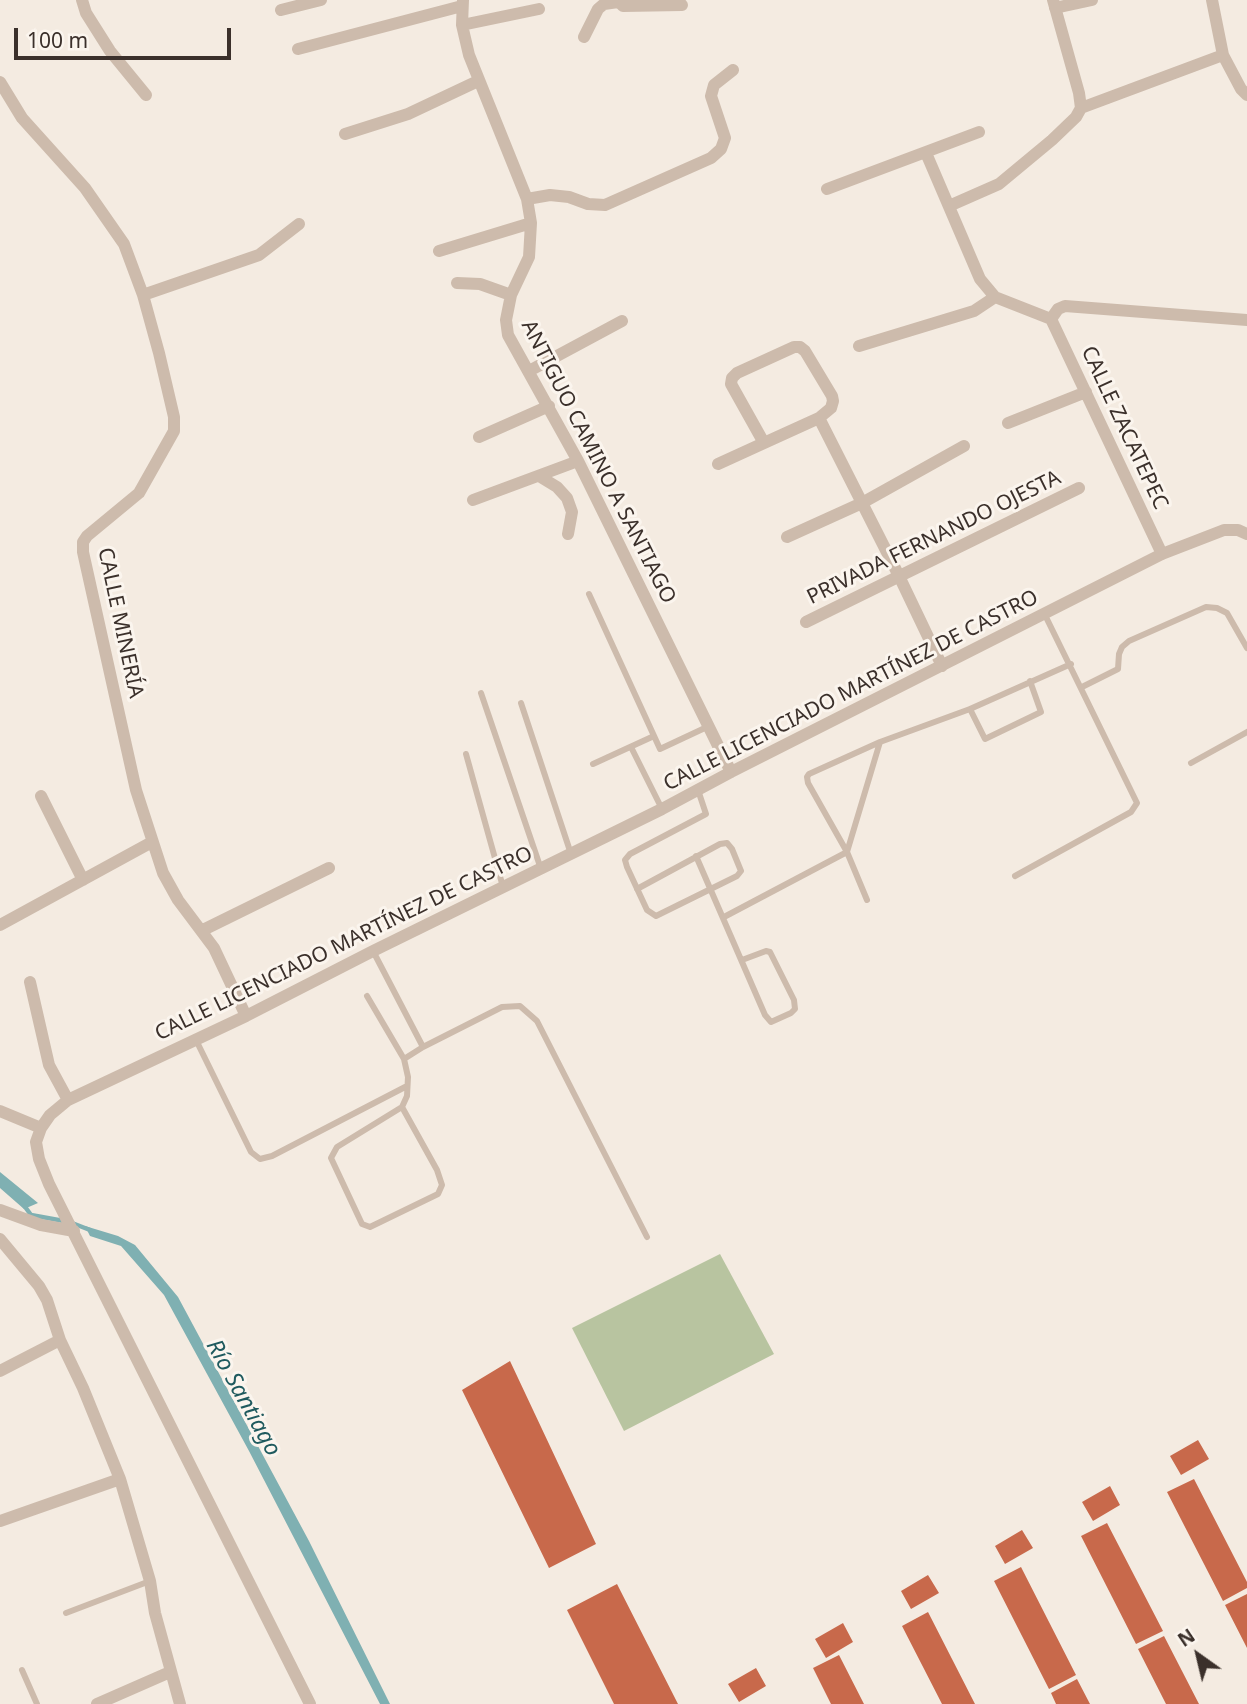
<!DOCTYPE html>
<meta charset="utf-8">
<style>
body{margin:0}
#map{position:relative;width:1247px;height:1704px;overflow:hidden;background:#f4ebe1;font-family:"Noto Sans",sans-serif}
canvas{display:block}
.north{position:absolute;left:1163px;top:1620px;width:70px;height:70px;-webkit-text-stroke:5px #fbf5ee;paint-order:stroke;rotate:326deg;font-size:19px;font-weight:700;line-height:28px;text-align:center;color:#3b302b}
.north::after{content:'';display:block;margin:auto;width:24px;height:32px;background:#3b302b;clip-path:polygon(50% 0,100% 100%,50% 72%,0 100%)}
.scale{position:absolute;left:14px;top:28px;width:217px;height:32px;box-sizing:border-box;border:4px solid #3b302b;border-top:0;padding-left:9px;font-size:21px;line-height:24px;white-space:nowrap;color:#3b302b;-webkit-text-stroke:5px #fbf5ee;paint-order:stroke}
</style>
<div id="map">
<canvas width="1247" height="1704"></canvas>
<div class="north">N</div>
<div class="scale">100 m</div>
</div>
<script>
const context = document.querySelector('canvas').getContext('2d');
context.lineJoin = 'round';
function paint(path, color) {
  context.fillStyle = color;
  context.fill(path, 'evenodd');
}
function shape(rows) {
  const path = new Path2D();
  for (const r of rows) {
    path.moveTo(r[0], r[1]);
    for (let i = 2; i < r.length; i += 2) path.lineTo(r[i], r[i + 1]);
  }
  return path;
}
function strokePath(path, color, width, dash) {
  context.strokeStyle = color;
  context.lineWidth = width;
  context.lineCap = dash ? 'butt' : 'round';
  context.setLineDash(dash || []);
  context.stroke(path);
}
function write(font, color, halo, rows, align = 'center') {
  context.font = font + ' "Noto Sans",sans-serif';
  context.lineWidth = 6;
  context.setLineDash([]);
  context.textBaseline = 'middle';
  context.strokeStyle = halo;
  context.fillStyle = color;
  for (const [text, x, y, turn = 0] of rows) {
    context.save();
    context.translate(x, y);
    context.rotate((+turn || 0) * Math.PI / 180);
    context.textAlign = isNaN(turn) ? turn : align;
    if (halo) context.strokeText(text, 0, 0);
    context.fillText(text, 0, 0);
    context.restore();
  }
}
paint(shape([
 [720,1254,774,1354,624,1431,572,1328]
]), '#b8c4a0');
paint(shape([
 [0,1172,38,1203,24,1209,0,1188],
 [85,1226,118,1236,135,1245,178,1297,309,1541,390,1704,380,1704,249,1451,164,1295,121,1246,90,1236]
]), '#7fb0b2');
strokePath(shape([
 [23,1204,31,1215,64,1221],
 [72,1223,90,1230]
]), '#7fb0b2', 4.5);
paint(shape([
 [510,1361,596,1544,549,1568,462,1390],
 [1198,1440,1209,1459,1181,1475,1170,1456],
 [1194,1479,1247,1582,1247,1588,1223,1601,1167,1492],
 [1110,1486,1120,1505,1093,1521,1082,1502],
 [1107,1523,1163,1631,1136,1644,1081,1536],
 [1022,1530,1033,1548,1005,1564,995,1546],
 [1021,1567,1076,1675,1049,1689,994,1581],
 [928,1575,939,1593,911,1609,901,1591],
 [617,1584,678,1704,614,1704,567,1610],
 [1247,1594,1247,1648,1225,1605],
 [928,1612,975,1704,942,1704,902,1626],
 [843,1623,853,1642,826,1658,815,1639],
 [1164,1636,1199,1704,1166,1704,1138,1649],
 [839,1655,864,1704,831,1704,813,1668],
 [756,1668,766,1686,739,1702,728,1684],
 [1077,1679,1090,1704,1056,1704,1051,1693]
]), '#c8694b');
strokePath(shape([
 [589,594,660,749,707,727],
 [1082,687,1118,669,1119,654,1122,647,1129,641,1206,607,1217,608,1227,613,1247,648],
 [481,693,541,869],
 [521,703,571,854],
 [970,709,985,739,1041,712,1030,681],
 [631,747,662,809],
 [466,754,503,887],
 [1191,763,1247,732],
 [593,764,654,736],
 [696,856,765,1015,771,1022,791,1013,795,1009,794,1000,770,952,766,951,742,960],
 [1015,876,1131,812,1137,803,1044,613],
 [637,889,720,844,727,843,732,849,741,871,737,876,656,916,647,910,627,867,625,860,630,854,706,814,698,790],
 [867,900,847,852,880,742,970,709,1071,664],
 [724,917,847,852,808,783,807,777,809,774,880,742],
 [373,951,423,1047,502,1007,520,1006,537,1021,647,1237],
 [367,996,404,1059,423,1047],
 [196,1040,251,1152,260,1159,272,1156,407,1086],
 [402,1107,437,1170,442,1185,438,1194,370,1227,362,1224,331,1158,337,1147,402,1107,407,1096,408,1077,404,1059],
 [66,1613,150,1581],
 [22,1670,37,1704]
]), '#cdbbac', 6);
strokePath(shape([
 [82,0,86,13,110,51,146,95],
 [463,0,462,25,469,55,527,199,531,223,529,257,511,295,506,320,508,335,578,461,731,772],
 [617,0,623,6,682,5],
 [1212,0,1223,55,1241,89,1247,95],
 [1055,8,1092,0],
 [281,10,321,0],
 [462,25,539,9],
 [584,37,598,9,604,4,618,2],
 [298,49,462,6],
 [0,82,22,118,85,188,124,244,143,295,159,353,174,417,174,431,139,493,87,536,83,542,83,552,136,790,163,873,178,900,214,948,246,1016],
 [1081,108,1223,55],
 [345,134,408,114,478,81],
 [926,153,980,279,995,297],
 [827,189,979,132],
 [527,199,550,195,569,197,588,204,605,205,711,158,721,149,725,138,711,96,714,85,733,70],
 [949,206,999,184,1052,140,1076,117,1081,108,1079,93,1053,0],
 [439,251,531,223],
 [457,283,480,284,511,295],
 [143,295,259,255,299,224],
 [1051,319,1162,554],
 [1051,319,1058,309,1065,306,1247,320],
 [859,346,974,311,995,297,1051,319],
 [529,371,622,321],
 [819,418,899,576,942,666],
 [1008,423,1086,392],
 [479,437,549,406],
 [718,464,764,443,819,418,831,408,833,401,832,396,805,351,800,347,794,347,737,373,732,378,731,384,764,443],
 [539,476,557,487,567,498,572,512,568,534],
 [473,500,578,461],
 [787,537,862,503,964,446],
 [806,622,1079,488],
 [41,796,83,880],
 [0,925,152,842],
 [203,930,329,868],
 [30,982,49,1065,68,1100],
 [0,1111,41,1128],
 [0,1210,41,1225,74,1231],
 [0,1239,39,1286,47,1300,60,1340,83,1388,120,1479,150,1581,155,1613,180,1704],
 [0,1371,60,1340],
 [0,1521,120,1479],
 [97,1704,170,1672],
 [310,1704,49,1184,39,1159,36,1142,41,1128,50,1115,68,1100,246,1016,373,951,662,809,731,772,1162,554,1224,530,1238,530,1247,534]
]), '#cdbbac', 12);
write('21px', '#3b302b', '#fbf5ee', [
 ["CALLE ZACATEPEC",1124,428,65],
 ["ANTIGUO CAMINO A SANTIAGO",598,462,63],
 ["PRIVADA FERNANDO OJESTA",934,538,-26],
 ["CALLE MINERÍA",120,623,78],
 ["CALLE LICENCIADO MARTÍNEZ DE CASTRO",851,691,-27],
 ["CALLE LICENCIADO MARTÍNEZ DE CASTRO",344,944,-26]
]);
write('italic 23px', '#1f5a5e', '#fbf5ee', [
 ["Río Santiago",243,1398,61]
]);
</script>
